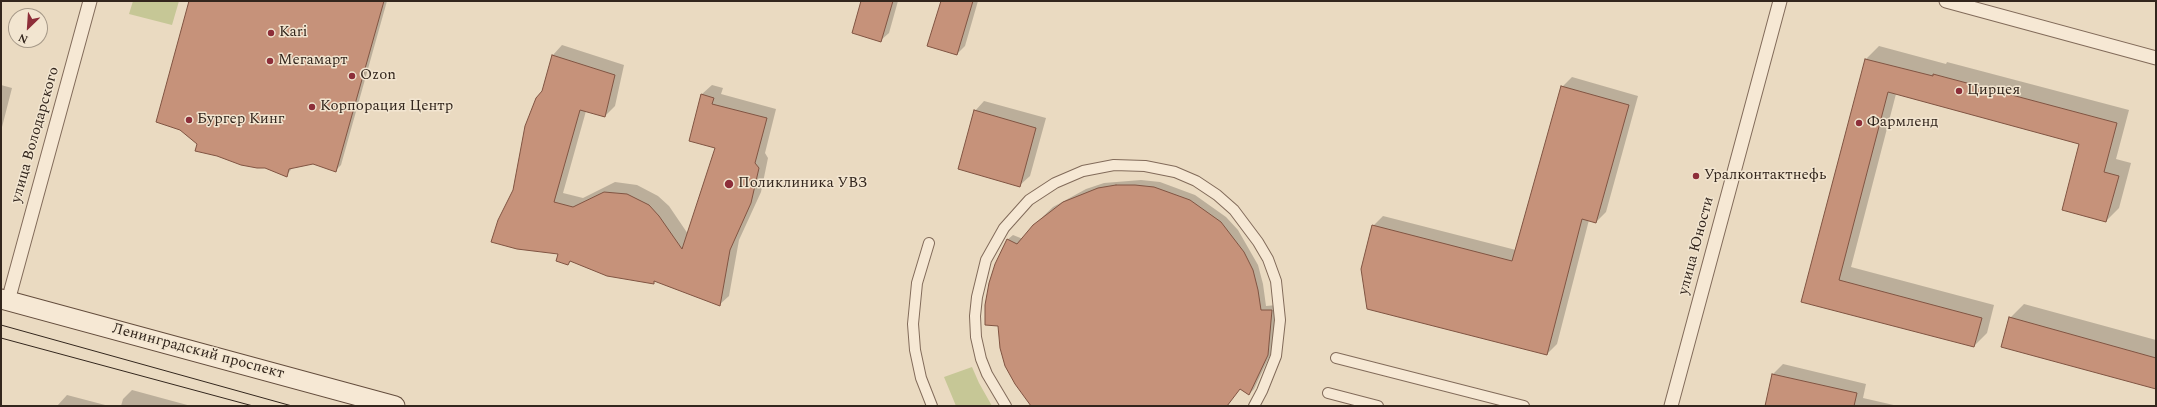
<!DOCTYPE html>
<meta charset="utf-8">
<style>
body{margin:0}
#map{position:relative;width:2157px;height:407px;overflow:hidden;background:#eadac1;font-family:Spectral,serif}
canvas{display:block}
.frame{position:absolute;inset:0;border:2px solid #33261d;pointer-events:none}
.north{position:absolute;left:8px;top:8px;width:40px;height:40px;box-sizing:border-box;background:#f2e5d0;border:1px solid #a69988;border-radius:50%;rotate:205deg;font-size:11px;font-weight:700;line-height:16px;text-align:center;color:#33261d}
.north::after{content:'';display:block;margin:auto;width:14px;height:18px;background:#8d2e39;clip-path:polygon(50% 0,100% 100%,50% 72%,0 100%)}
</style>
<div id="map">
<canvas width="2157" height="407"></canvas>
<div class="frame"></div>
<div class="north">N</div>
</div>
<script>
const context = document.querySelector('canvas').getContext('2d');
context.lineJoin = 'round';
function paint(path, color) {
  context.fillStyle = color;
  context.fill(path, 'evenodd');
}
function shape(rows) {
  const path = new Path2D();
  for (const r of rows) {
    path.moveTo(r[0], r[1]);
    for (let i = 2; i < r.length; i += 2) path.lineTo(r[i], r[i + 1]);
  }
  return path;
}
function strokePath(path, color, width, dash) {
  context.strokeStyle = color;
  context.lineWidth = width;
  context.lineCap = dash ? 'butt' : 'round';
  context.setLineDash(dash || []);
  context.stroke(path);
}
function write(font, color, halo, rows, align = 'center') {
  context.font = font + ' Spectral,serif';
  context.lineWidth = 3;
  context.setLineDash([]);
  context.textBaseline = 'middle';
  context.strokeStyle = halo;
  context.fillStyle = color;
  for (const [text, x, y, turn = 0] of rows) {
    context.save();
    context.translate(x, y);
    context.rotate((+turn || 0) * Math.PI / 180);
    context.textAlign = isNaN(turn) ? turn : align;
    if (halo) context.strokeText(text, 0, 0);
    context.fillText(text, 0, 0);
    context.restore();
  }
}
paint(shape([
 [133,1,179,1,172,25,129,14],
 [972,367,979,383,992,406,956,406,944,377]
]), '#c6c796');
paint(shape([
 [190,1,387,1,341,165,336,170,313,163,293,167,286,176,199,143],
 [862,1,898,1,889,33,881,40],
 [942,1,978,1,965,46,957,54],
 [562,45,624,65,615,106,605,116,586,111,563,193,583,198,615,182,637,185,658,196,669,206,688,234,716,147,702,94,712,85,723,88,721,94,776,109,765,153,768,158,761,192,739,240,729,296,719,305,655,280,653,282,571,260,568,264,514,190,553,55],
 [1879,46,1946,64,1947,62,2129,110,2116,159,2131,163,2119,208,2106,221,2081,144,1896,94,1851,267,1994,305,1987,333,1974,346,1802,301,1866,59],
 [1572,77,1638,96,1606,212,1596,222,1589,220,1557,344,1547,354,1373,226,1383,216,1516,250,1562,87],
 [1,85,12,88,1,131],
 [984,101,1046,118,1030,176,1020,185,975,111],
 [1141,180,1160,182,1195,195,1226,217,1238,230,1258,265,1263,284,1266,306,1277,305,1273,349,1254,389,1249,394,1240,388,1225,406,1033,406,1007,240,1013,235,1023,239,1033,226,1053,207,1086,189,1104,183],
 [2024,304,2156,340,2156,388,2010,318],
 [1783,364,1866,384,1863,398,1898,406,1766,406,1773,374],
 [132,390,191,406,121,406,123,399],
 [67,395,109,406,57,406]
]), '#0003');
const building = shape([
 [189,1,384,1,336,172,313,164,289,169,287,177,265,168,257,168,241,165,217,156,195,151,197,144,180,130,156,122,189,1],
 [861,1,893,1,881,42,852,33,861,1],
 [941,1,973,1,957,55,927,46,941,1],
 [552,55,615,75,605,117,580,110,554,202,573,207,604,192,627,194,649,205,659,216,682,249,715,148,689,141,701,94,714,98,712,104,767,118,755,163,759,168,751,203,730,250,720,306,654,281,654,284,607,276,570,261,568,265,556,261,558,254,517,249,491,242,498,220,513,190,525,126,536,98,542,91,552,55],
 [1865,59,1933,76,1933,74,2117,123,2104,172,2119,176,2106,222,2062,210,2079,144,1888,92,1839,280,1982,318,1974,347,1801,302,1865,59],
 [1561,86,1629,105,1596,223,1582,219,1547,355,1367,309,1361,269,1372,225,1512,261,1561,86],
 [974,110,1036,128,1020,187,958,169,974,110],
 [1116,185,1135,185,1154,187,1190,200,1221,222,1244,252,1253,270,1258,290,1261,310,1272,310,1268,355,1249,395,1240,389,1227,406,1031,406,1015,384,1005,366,1000,348,998,326,985,325,985,305,989,283,995,264,1007,239,1017,244,1033,225,1063,202,1098,188,1116,185],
 [2009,317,2156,358,2156,389,2001,347,2009,317],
 [1772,374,1857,393,1854,406,1765,406,1772,374]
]);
paint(building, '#c6927a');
strokePath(building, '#805442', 1);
const pedestrian = shape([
 [929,243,917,283,913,324,915,350,921,378,932,406],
 [1336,358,1524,406],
 [1328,393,1378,406],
 [1006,406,987,374,981,359,976,337,975,316,977,297,986,260,1004,228,1029,200,1055,183,1083,171,1114,165,1145,166,1175,172,1196,181,1217,195,1234,210,1258,242,1268,259,1276,281,1280,320,1276,356,1262,391,1254,406]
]);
const minor = shape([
 [1946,1,2156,58],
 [8,301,90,1],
 [1671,406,1780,1]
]);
const secondary = shape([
 [1,299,395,406]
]);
strokePath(pedestrian, '#826b5a', 12);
strokePath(minor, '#826b5a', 15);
strokePath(secondary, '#644d3d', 21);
strokePath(pedestrian, '#f6e8d4', 10);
strokePath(minor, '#f6e8d4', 13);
strokePath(secondary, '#f6e8d4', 19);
strokePath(shape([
 [1,325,292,406],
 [1,338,253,406]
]), '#33261d', 1);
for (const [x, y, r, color] of [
 [271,33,4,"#8d2e39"],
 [270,61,4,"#8d2e39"],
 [352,76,4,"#8d2e39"],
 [1959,91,4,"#8d2e39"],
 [312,107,4,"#8d2e39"],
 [189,120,4,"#8d2e39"],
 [1859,123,4,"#8d2e39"],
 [1696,176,4,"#8d2e39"],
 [729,184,5,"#8d2e39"]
]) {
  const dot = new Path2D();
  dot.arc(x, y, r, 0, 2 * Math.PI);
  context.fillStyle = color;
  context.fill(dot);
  strokePath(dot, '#f2e5d0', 1.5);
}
write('15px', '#33261d', '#f2e5d0', [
 ["Kari",279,33],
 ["Мегамарт",278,61],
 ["Ozon",360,76],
 ["Цирцея",1967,91],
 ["Корпорация Центр",320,107],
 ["Бургер Кинг",197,120],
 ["Фармленд",1867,123],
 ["Уралконтактнефь",1704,176],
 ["Поликлиника УВЗ",738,184]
], 'left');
write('15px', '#33261d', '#f2e5d0', [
 ["улица Володарского",36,135,-74],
 ["улица Юности",1697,246,-75],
 ["Ленинградский проспект",198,352,15]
]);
</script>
